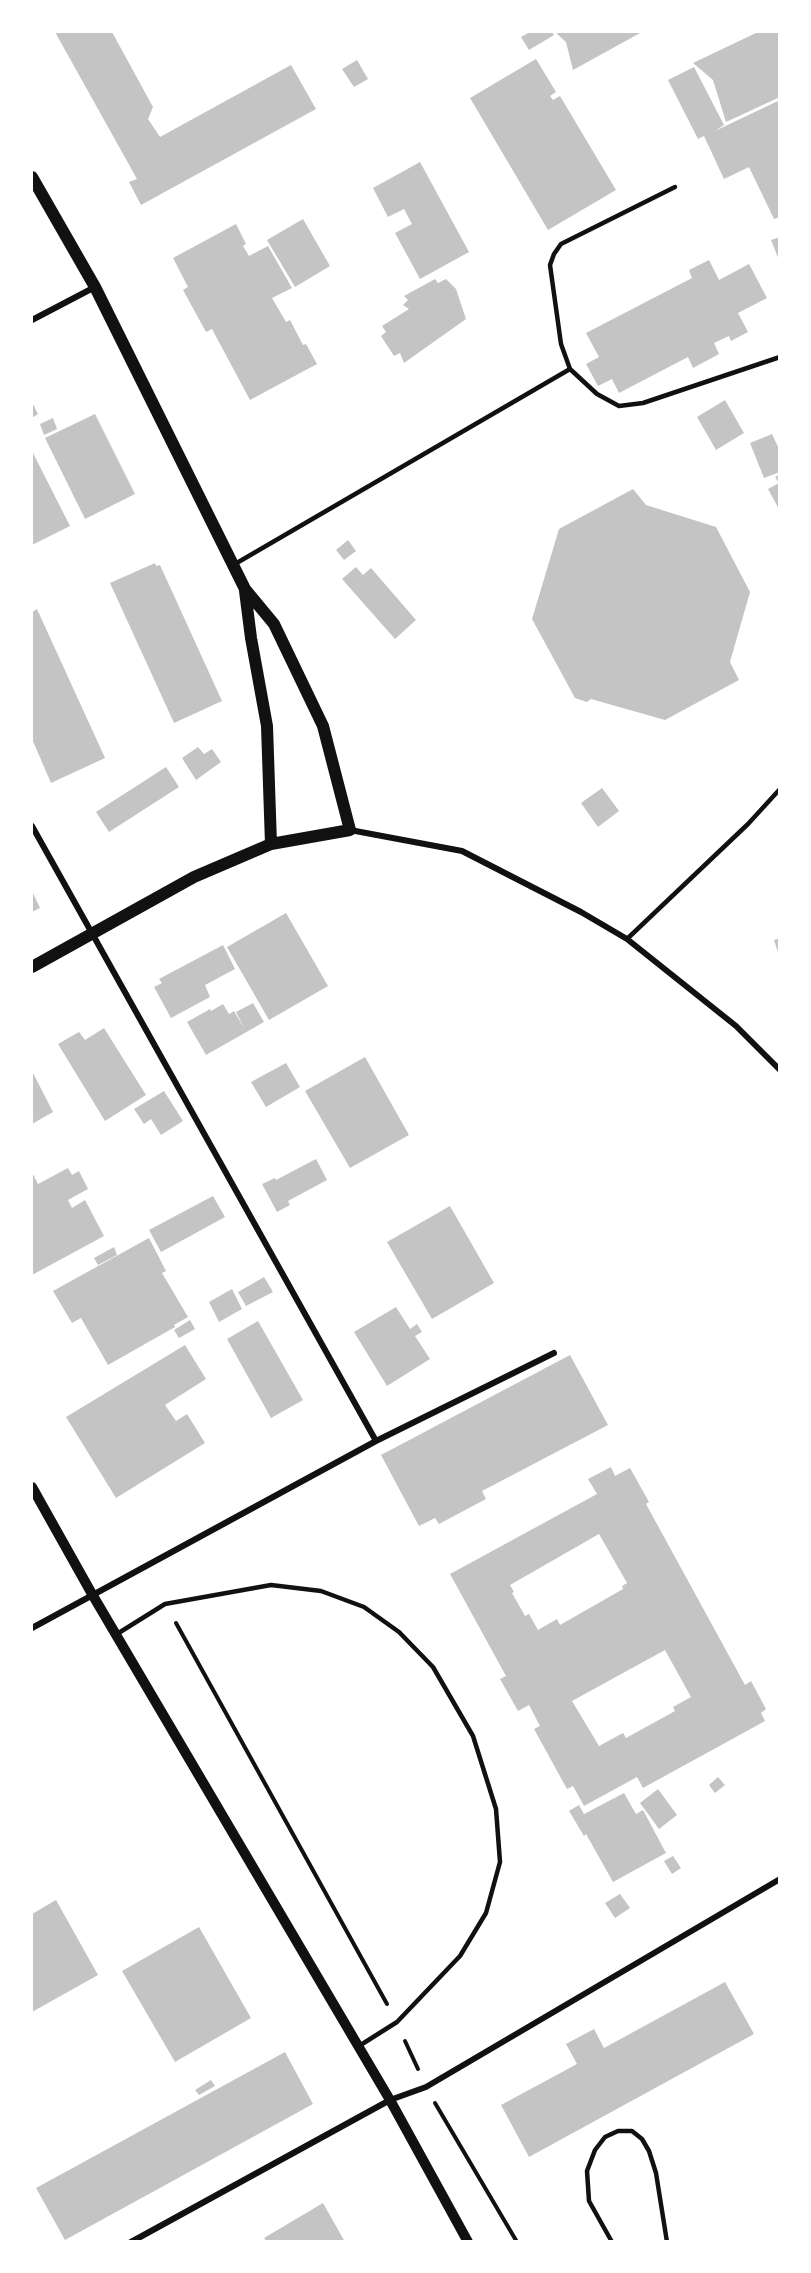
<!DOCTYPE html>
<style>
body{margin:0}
#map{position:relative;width:811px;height:2273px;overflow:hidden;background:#fff;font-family:Mulish,sans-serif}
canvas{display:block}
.frame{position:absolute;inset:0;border:33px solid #fff;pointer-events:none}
</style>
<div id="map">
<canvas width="811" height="2273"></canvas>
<div class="frame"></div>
</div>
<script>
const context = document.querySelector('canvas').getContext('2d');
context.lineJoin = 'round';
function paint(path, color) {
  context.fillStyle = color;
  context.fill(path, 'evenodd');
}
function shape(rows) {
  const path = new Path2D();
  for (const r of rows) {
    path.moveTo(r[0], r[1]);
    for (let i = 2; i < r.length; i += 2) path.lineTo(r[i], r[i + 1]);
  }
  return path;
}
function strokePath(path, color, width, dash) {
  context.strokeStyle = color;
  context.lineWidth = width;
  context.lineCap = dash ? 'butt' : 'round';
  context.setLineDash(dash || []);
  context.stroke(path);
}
paint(shape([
 [55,32,112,32,153,107,148,119,160,137,291,65,316,109,141,205,129,182,137,179],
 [530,32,552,32,554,35,529,50,521,37],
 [555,32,642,32,573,70,566,42],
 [758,32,780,32,780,97,726,122,713,80,693,63],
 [536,59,556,92,550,96,553,100,560,96,616,190,548,230,470,98],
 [357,60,368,79,354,87,342,69],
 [694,67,724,125,715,131,780,100,780,217,774,219,749,167,724,179,704,136,698,139,668,80],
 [420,162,469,252,420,279,395,233,412,224,404,209,388,217,373,188],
 [303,219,330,266,295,287,267,240],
 [236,224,246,244,243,246,249,256,268,246,292,288,272,298,286,322,290,320,303,345,306,344,317,364,250,400,212,329,206,332,183,290,188,287,173,258],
 [780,237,780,260,779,260,771,240],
 [709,260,719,280,749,264,767,298,738,313,748,332,731,341,729,336,714,343,719,354,693,368,688,357,619,393,612,379,598,386,586,364,599,357,586,333,692,278,689,270],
 [435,279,438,283,446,279,456,289,466,319,404,363,400,353,394,356,381,336,386,332,382,326,409,309,403,305,408,300,404,296],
 [725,400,744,433,716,450,697,417],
 [32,402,38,414,32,418],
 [95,414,135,494,85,519,45,438],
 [53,418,57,429,44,435,40,424],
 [772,434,780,451,780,472,764,478,750,443],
 [32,451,70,526,32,545],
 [780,474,780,511,768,489,779,483,775,477],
 [633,489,646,505,716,527,750,592,730,662,739,680,665,720,591,699,587,702,575,698,532,619,559,529],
 [348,540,356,551,344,560,336,550],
 [155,563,156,566,160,565,222,701,174,723,110,583],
 [356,567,363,575,371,568,416,620,395,639,342,579],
 [37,609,105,758,51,783,32,739,32,612],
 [198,747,204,754,212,749,221,762,196,780,182,758],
 [166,767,179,787,109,832,96,812],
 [602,788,619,811,598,827,581,803],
 [32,891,40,908,32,912],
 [286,913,328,986,269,1020,227,947],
 [780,938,780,955,779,955,774,940],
 [223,945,235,969,205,985,210,997,171,1018,154,987,162,983,159,979],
 [253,1003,264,1022,206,1055,187,1022,210,1009,211,1011,223,1004,229,1014,234,1011,244,1028,236,1012],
 [104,1028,146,1095,105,1121,58,1044,79,1032,85,1040],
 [365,1057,409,1135,350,1168,305,1091],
 [286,1063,300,1087,266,1107,251,1082],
 [32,1071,53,1112,32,1124],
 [164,1091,183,1121,161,1135,151,1119,144,1124,134,1109],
 [316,1159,327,1180,288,1201,290,1205,277,1212,262,1184,275,1178,276,1180],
 [68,1168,72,1175,79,1171,88,1189,68,1200,72,1208,85,1200,104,1236,32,1275,32,1172,38,1184],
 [213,1196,225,1217,161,1252,149,1230],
 [450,1206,494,1283,432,1319,387,1242],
 [149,1238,166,1271,162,1273,188,1317,174,1325,175,1327,108,1365,81,1318,72,1323,53,1291],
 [114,1247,117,1255,98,1265,94,1258],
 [264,1277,273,1292,246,1306,238,1292],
 [232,1289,242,1309,219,1322,209,1302],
 [396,1307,410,1329,417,1324,422,1332,415,1336,430,1359,387,1386,354,1332],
 [190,1320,195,1329,179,1338,174,1330],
 [258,1321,303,1400,271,1418,227,1339],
 [185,1345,206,1379,165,1405,176,1421,187,1414,205,1443,116,1498,66,1417],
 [570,1355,608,1425,482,1491,486,1499,439,1524,435,1518,419,1526,381,1455],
 [611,1467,615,1476,630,1468,649,1502,646,1504,745,1685,751,1681,766,1709,761,1713,765,1721,643,1788,637,1777,584,1806,573,1786,567,1789,534,1729,540,1726,529,1705,518,1711,500,1679,506,1676,450,1574,597,1494,588,1479],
 [599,1534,627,1583,622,1586,623,1589,560,1625,557,1619,538,1630,529,1614,525,1616,512,1593,514,1592,510,1585],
 [665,1650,691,1697,673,1707,675,1711,626,1738,623,1733,599,1746,572,1701],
 [718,1777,725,1785,715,1793,709,1785],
 [658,1789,677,1815,659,1829,640,1803],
 [624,1793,636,1814,643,1810,666,1853,613,1882,586,1834,584,1836,569,1811,579,1805,584,1814],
 [673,1856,681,1868,672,1874,664,1861],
 [620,1894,630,1908,615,1918,605,1903],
 [56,1900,98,1975,32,2012,32,1914],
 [199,1927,251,2018,175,2062,122,1971],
 [725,1982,754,2034,529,2157,501,2105,577,2064,566,2044,594,2029,604,2048],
 [285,2052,313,2104,65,2240,36,2188],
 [211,2080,215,2086,199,2095,195,2090],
 [323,2203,345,2242,267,2242,264,2238]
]), '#c4c4c4');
strokePath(shape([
 [176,1623,387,2004],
 [405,2041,418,2069],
 [435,2103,517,2242]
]), '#111', 4);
strokePath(shape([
 [675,187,561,244,554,254,550,265,561,344,570,369,597,394,619,406,643,403,780,357],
 [235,564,570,369],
 [627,939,748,824,780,789],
 [117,1634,165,1604,271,1585,321,1591,364,1607,399,1632,433,1667,473,1736,496,1809,500,1862,486,1913,460,1956,397,2022,359,2046],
 [612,2242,589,2201,587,2171,595,2150,605,2137,618,2131,632,2131,642,2139,649,2151,656,2173,667,2242]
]), '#111', 4.5);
strokePath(shape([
 [32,320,95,287],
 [32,826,376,1441],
 [350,830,462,851,581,912,627,939,736,1026,780,1070],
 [32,1628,376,1441,554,1353],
 [131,2242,390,2100,426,2087,780,1879]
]), '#111', 6);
strokePath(shape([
 [32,1487,92,1594,390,2100,468,2242]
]), '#111', 10);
strokePath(shape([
 [32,177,95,287,245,589,274,624,323,726,350,830,271,844,194,877,32,967],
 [245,591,251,638,267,726,271,844]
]), '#111', 12);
</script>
